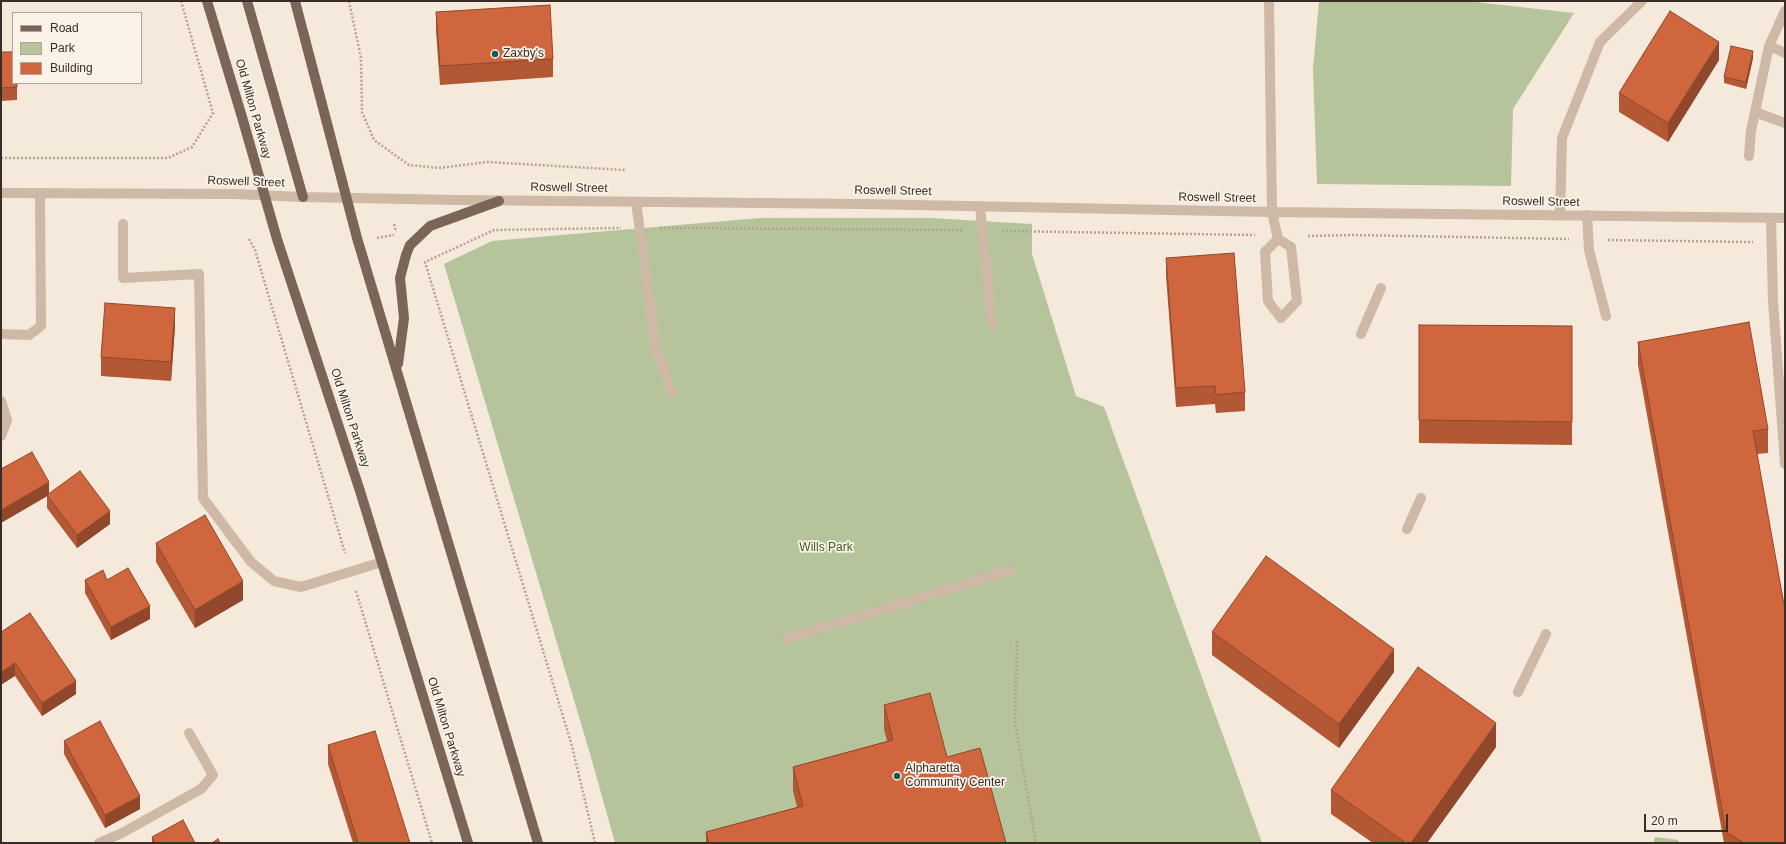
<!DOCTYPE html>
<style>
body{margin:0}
#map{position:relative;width:1786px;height:844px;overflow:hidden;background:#f4e9db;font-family:Helvetica,sans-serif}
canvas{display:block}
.frame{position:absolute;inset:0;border:2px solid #382d27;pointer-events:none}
.legend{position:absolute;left:12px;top:12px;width:130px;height:72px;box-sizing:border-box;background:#fbf3e8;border:1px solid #ada49b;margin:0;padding:5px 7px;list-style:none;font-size:12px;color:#382d27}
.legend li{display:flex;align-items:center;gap:8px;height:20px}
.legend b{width:20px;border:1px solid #ada49b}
.scale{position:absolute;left:1644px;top:814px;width:84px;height:18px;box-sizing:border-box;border:2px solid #382d27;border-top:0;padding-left:5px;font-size:12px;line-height:14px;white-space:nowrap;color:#382d27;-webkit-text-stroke:3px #fbf3e8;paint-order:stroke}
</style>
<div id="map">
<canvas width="1786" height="844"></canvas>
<div class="frame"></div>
<ul class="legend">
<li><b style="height:5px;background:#7b6557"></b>Road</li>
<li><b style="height:11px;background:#b5c49a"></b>Park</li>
<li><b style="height:11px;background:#cf663e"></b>Building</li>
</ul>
<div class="scale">20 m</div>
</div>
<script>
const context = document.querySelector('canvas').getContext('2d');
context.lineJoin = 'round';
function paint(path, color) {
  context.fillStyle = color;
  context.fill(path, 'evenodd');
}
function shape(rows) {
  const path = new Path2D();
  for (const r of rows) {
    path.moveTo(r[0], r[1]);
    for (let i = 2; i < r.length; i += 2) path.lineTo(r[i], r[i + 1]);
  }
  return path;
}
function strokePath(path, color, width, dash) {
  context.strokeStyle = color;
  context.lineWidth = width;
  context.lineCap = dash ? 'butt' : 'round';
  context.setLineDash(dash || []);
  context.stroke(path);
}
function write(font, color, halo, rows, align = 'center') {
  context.font = font + ' Helvetica,sans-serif';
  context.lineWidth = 3.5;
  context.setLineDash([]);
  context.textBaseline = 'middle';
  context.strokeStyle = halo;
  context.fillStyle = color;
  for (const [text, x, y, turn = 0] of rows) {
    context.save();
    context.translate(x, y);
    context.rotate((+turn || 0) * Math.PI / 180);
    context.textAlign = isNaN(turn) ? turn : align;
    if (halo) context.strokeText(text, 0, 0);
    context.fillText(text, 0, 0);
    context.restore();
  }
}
paint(shape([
 [1319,1,1466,1,1574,13,1513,109,1511,186,1317,184,1313,69],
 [760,218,931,218,1032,224,1032,254,1076,396,1104,407,1262,843,615,843,591,757,444,264,492,241],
 [1655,837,1678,840,1679,843,1653,843]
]), '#b5c49a');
strokePath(shape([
 [349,1,361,58,362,112,374,140,409,165,439,168,487,162,625,170],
 [1,158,168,158,192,147,213,113,181,1],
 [394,224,396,232],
 [660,228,963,230],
 [1002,231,1255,235],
 [1308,236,1353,235,1569,239],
 [377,238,394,235],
 [249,239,255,250,345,553],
 [1608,240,1753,242],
 [356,591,432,843],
 [1017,641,1015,722,1036,843],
 [595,843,572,746,425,262,494,230,621,228]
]), '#b9a390', 2.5, [2, 2]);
strokePath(shape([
 [1269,1,1272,212,1278,239,1291,247,1297,301,1281,318,1268,301,1265,252,1278,239],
 [1769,46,1785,53],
 [1755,112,1785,123],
 [1749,156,1751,131,1769,46,1785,11],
 [1,193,235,194,303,197,457,200,863,204,1272,212,1785,218],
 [636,202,656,349,672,392],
 [980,206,992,326],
 [1560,215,1562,138,1600,42,1642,1],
 [1587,215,1589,250,1606,316],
 [1771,218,1773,302,1785,464],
 [123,224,123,278,199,274,203,498,251,562,274,581,301,587,382,562],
 [1,334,29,335,41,326,40,193],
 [1361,334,1381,288],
 [1,401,7,420,1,436],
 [1407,529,1421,498],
 [786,639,1011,570],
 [1518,692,1546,634],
 [99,843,122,833,201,789,213,775,189,733]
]), '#cdb9a6', 10);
strokePath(shape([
 [207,1,242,117,277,239,360,491,468,843],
 [247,1,303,197],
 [295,1,357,238,538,843],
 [398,364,404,318,400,278,406,255,410,245,430,226,499,201]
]), '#7b6557', 10);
paint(shape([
 [436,12,553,59,553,77,440,85,436,31],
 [1,52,17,83,17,100,1,101],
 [1753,58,1746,89,1724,83,1724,77],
 [1719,60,1668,142,1619,112,1619,93],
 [1166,258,1245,392,1245,411,1216,413,1215,404,1176,407,1166,276],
 [1419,325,1572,326,1572,445,1419,443],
 [175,326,171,381,101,376,101,357],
 [1638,342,1768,429,1768,453,1757,454,1785,843,1724,843,1638,365],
 [49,494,110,524,77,548,47,508,47,496,1,523],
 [156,543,243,600,195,628,156,562],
 [85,580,107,580,150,619,111,640,85,593],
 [1,632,76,694,42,716,15,676],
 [1212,632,1394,672,1339,748,1212,655],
 [884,705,947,757,1006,843,706,843,706,832,797,807,793,791,793,767,887,741,884,729],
 [64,741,140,809,105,828,64,754],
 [328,745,410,843,353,843,328,764],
 [1496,747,1427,843,1373,843,1331,814,1331,790],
 [152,837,195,843,152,843]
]), '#b25835');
paint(shape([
 [1719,42,1719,60,1668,142,1668,123],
 [1753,51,1753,58,1746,89,1746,82],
 [175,308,175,326,171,381,171,362],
 [49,482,49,495,1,523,1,510],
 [110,511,110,524,77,548,77,535],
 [243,581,243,600,195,628,195,610],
 [150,606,150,619,111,640,111,627],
 [1394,649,1394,672,1339,748,1339,724],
 [15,663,15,676,1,685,1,672],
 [76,681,76,694,42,716,42,703],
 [1496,723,1496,747,1427,843,1411,843],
 [140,796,140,809,105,828,105,815]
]), '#91472b');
const building = shape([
 [550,5,553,59,440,66,436,12,550,5],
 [1670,11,1719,42,1668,123,1619,93,1670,11],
 [1731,46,1753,51,1746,82,1724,77,1731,46],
 [1,52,13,52,13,83,17,83,17,87,1,88,1,52],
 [1234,253,1245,392,1216,395,1215,386,1176,388,1166,258,1234,253],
 [105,303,175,308,171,362,101,357,105,303],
 [1749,322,1768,429,1753,431,1785,610,1785,843,1744,843,1726,832,1638,342,1749,322],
 [1419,325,1572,326,1572,422,1419,420,1419,325],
 [32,452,49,482,1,510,1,469,32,452],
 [80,471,110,511,77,535,47,495,80,471],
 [205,515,243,581,195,610,156,543,205,515],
 [1266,556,1394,649,1339,724,1212,632,1266,556],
 [128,568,150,606,111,627,85,580,103,570,107,580,128,568],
 [30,613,76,681,42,703,15,663,1,672,1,632,30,613],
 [1418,667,1496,723,1411,843,1406,843,1331,790,1418,667],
 [930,693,947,757,980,748,1006,843,709,843,706,832,803,806,793,767,893,740,884,705,930,693],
 [100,721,140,796,105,815,64,741,100,721],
 [375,731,410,843,358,843,328,745,375,731],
 [183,820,195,843,155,843,152,837,183,820],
 [218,839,220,843,212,843,218,839]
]);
paint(building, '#cf663e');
strokePath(building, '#91472b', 1);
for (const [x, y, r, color] of [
 [495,54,4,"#1a575d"],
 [897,776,4,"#1a575d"]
]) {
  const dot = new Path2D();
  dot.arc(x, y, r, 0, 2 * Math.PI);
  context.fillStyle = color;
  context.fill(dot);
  strokePath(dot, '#fbf3e8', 1.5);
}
write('12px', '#382d27', '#fbf3e8', [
 ["Zaxby's",503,54],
 ["Alpharetta",905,769],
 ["Community Center",905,783]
], 'left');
write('12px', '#382d27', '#fbf3e8', [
 ["Old Milton Parkway",253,109,74],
 ["Roswell Street",246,182,2],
 ["Roswell Street",569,188,1],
 ["Roswell Street",893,191,1],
 ["Roswell Street",1217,198,1],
 ["Roswell Street",1541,202,1],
 ["Old Milton Parkway",350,418,72],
 ["Old Milton Parkway",446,727,73]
]);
write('12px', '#465929', '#fbf3e8', [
 ["Wills Park",826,548]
]);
</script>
